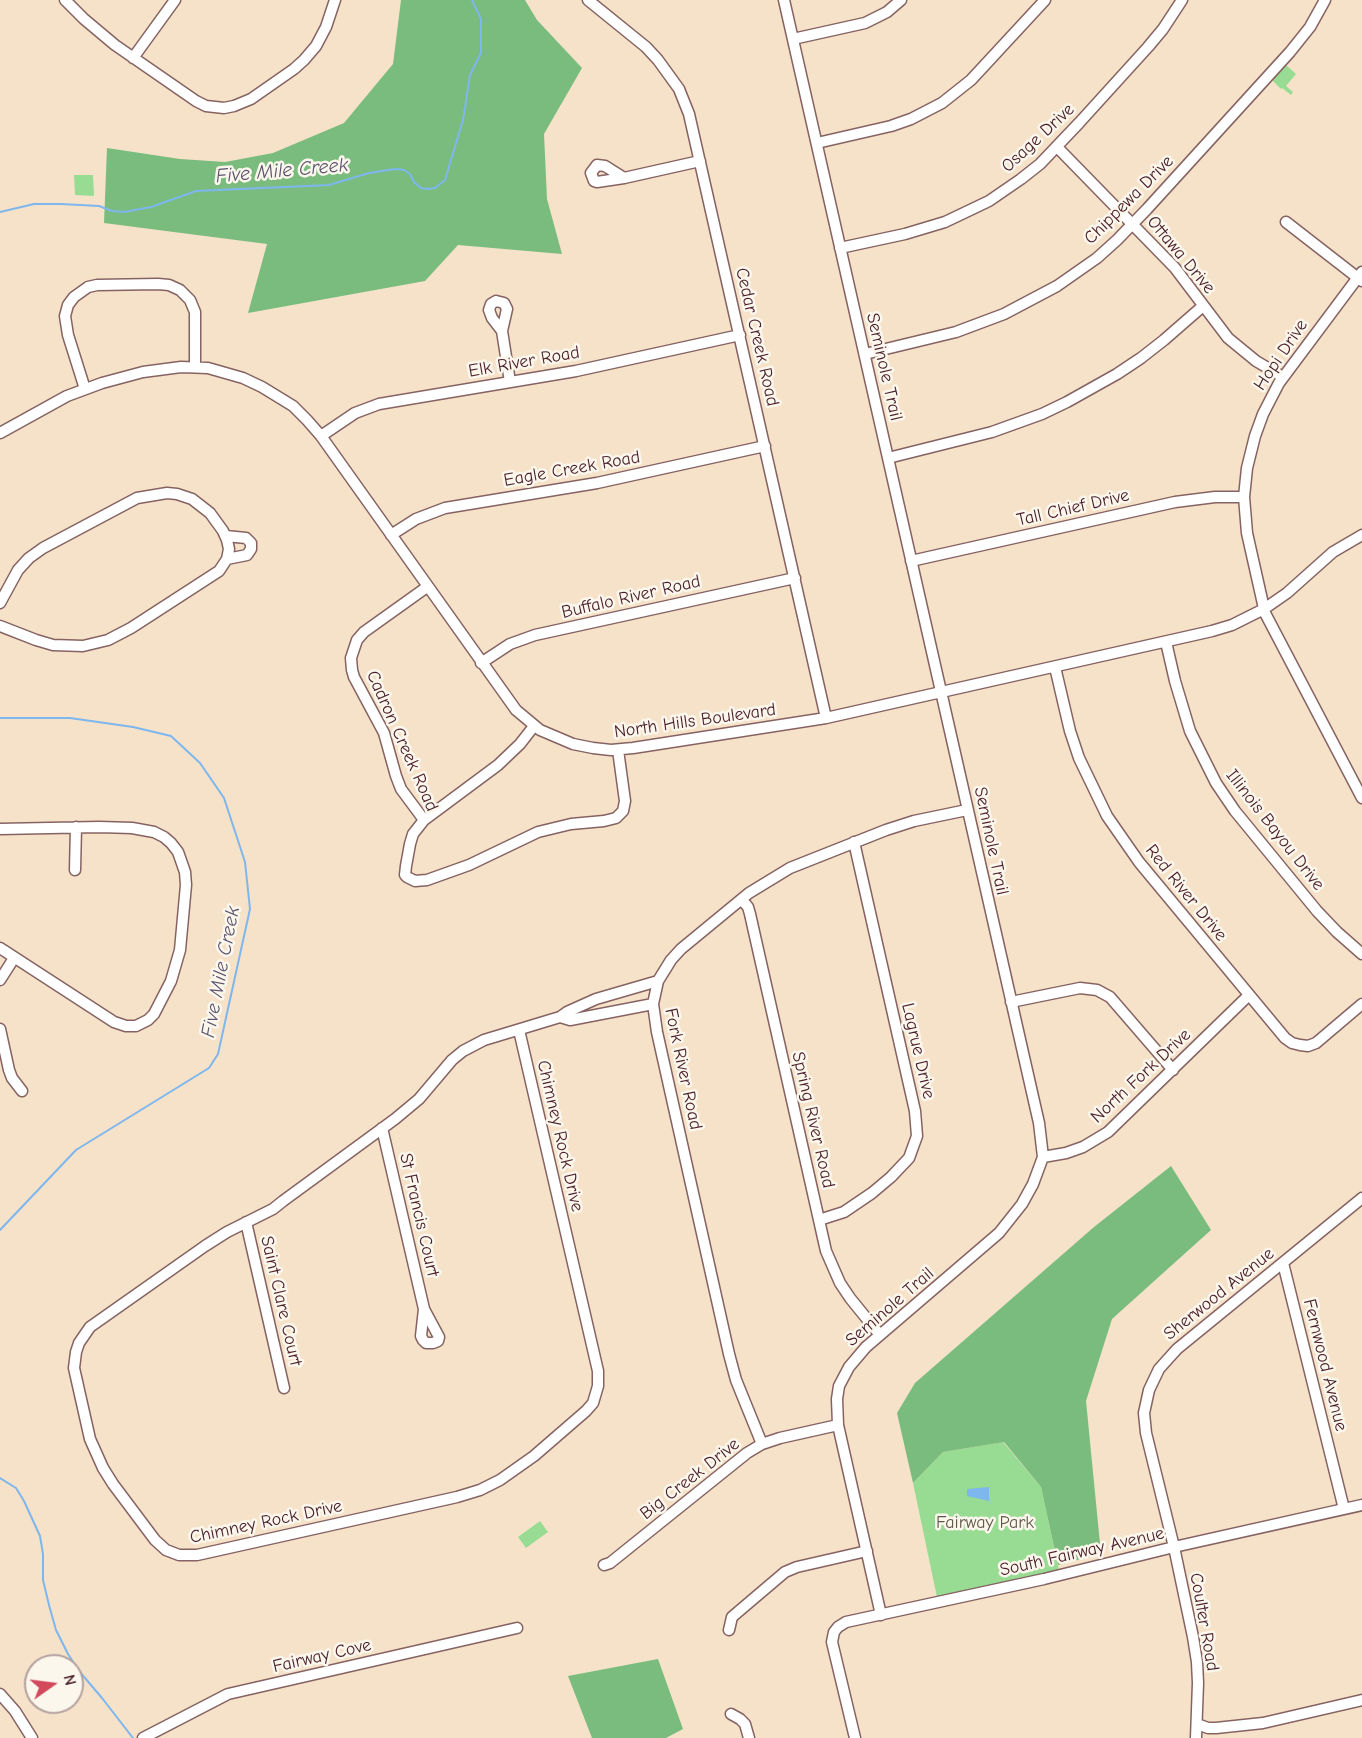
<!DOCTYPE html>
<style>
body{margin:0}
#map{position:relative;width:1362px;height:1738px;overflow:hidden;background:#f5e2c9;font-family:"Comic Neue",sans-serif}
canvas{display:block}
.north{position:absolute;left:24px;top:1654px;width:60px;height:60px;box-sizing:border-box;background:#fbf7ec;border:2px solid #b4a19f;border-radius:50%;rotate:76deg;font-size:16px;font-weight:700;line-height:24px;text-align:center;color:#4a1f2b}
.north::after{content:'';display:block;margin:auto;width:21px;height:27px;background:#d1495b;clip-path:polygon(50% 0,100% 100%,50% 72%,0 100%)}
</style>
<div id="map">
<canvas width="1362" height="1738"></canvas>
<div class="north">N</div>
</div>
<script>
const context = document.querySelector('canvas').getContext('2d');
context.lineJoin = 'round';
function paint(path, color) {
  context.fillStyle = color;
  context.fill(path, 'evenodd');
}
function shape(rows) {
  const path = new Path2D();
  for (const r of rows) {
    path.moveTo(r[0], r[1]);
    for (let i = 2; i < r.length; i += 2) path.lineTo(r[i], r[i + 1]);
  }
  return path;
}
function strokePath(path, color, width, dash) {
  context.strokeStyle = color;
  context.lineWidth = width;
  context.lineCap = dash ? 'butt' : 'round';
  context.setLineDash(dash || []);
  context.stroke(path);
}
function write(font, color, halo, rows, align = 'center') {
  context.font = font + ' "Comic Neue",sans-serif';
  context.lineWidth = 5;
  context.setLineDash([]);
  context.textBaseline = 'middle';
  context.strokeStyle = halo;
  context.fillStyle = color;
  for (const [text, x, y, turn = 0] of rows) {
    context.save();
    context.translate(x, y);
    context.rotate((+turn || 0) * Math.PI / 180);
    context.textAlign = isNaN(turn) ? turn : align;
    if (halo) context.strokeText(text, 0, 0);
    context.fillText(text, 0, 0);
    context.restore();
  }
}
paint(shape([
 [1285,64,1296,74,1286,86,1293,92,1291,95,1282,88,1281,89,1271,79],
 [74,175,93,175,94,196,75,195],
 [1003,1442,1041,1487,1060,1575,938,1602,913,1483,943,1452],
 [540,1521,548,1532,526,1548,518,1537]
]), '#98dc94');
paint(shape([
 [401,0,525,0,537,20,582,68,544,134,547,199,562,254,458,245,425,281,248,313,267,244,104,223,107,148,180,159,225,162,273,153,344,123,393,64],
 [1171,1166,1211,1230,1112,1319,1086,1401,1101,1554,1058,1565,1041,1487,1004,1442,943,1452,913,1483,897,1413,915,1383,1094,1227],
 [658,1659,683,1729,666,1738,592,1738,568,1676]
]), '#7abc7e');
paint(shape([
 [989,1487,989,1501,967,1496,967,1489]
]), '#7eb6ee');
strokePath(shape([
 [0,212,34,204,61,204,99,206,112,211,124,212,151,207,196,191,329,185,369,173,395,169,404,170,410,174,414,182,421,188,427,189,435,188,445,180,463,120,470,75,481,53,481,19,472,0],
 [0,718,70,718,133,727,171,736,200,763,224,798,245,862,250,909,218,1054,209,1068,76,1150,0,1230],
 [0,1478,16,1488,24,1501,40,1536,43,1554,43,1580,49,1605,56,1630,68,1654,79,1671,102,1698,133,1738]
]), '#7eb6ee', 2);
const minor = shape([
 [65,0,84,19,115,45,196,101,206,106,224,108,234,106,251,99,294,69,304,60,316,46,326,27,335,0],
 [588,0,646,47,658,60,679,89,689,114,826,718],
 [784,0,1039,1123,1043,1157,1033,1184,1022,1204,999,1233,866,1347,849,1367,839,1386,837,1399,838,1425,881,1615],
 [793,39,865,23,887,12,901,0],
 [133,58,175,0],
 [817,143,891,126,911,119,942,103,971,80,1045,0],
 [1057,147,1175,268,1228,338,1256,361,1283,377],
 [597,165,605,166,624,178,597,182,594,181,591,173,597,165],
 [624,178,700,161],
 [1286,222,1362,281],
 [840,248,905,234,945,222,989,201,1021,179,1040,164,1079,123,1148,47,1163,29,1182,0],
 [1362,272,1279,383,1263,414,1255,436,1247,468,1244,497,1247,533,1265,613,1362,798],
 [496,301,504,303,507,309,502,331,492,318,489,310,491,304,496,301],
 [502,331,510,382],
 [865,354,956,332,1004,314,1057,286,1097,258,1117,240,1147,209,1290,52,1310,27,1325,0],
 [85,389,68,335,65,316,68,305,74,297,88,287,97,285,158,284,169,285,180,290,190,300,195,312,195,367],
 [0,433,67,396,102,383,143,372,181,367,208,368,243,378,262,387,293,406,307,420,321,436,516,710,540,730,573,744,593,748,611,750,633,748,826,718,1212,631,1232,625,1264,609,1287,593,1333,552,1362,535],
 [321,436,355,413,379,404,576,371,740,335],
 [888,458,992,432,1042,414,1067,402,1117,374,1141,358,1164,340,1203,306],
 [391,535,416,519,445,508,597,483,765,446],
 [226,536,246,538,251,543,251,549,247,555,227,559],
 [911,561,1175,502,1215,497,1244,497],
 [427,587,364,632,357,640,351,658,352,670,354,677,384,733,396,776,401,789,424,820,413,834,410,844,406,866,405,875,407,877,415,881,427,880,469,865,538,832,571,824,604,821,616,818,623,811,625,801,618,750],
 [0,603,18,570,29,558,43,548,137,498,167,493,177,494,192,499,210,513,223,531,227,540,229,549,227,559,219,571,131,628,108,640,83,646,53,645,36,640,0,626],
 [1166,642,1175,681,1190,731,1216,783,1235,811,1317,911,1337,932,1362,954],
 [481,663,510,644,535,635,795,578],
 [1055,667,1070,731,1079,758,1107,816,1139,862,1285,1038,1292,1043,1300,1045,1308,1046,1316,1043,1362,1004],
 [424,820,498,765,520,744,534,726],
 [0,829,99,827,132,828,154,832,164,837,171,843,178,852,185,872,186,885,180,950,171,981,154,1014,148,1020,136,1026,126,1026,114,1022,0,948],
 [75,870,76,827],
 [742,900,748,907,750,914,826,1251,840,1283,850,1298,880,1335],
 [0,980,14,958],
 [1011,1002,1080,988,1097,990,1110,997,1173,1070],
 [560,1017,570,1020,653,1004],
 [0,1029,9,1070,12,1078,22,1091],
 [519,1030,598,1371,598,1386,593,1403,586,1411,534,1456,500,1480,480,1490,457,1497,197,1555,179,1555,166,1550,155,1540,113,1484,103,1468,90,1439,74,1368,76,1352,79,1343,90,1327,205,1246,227,1232,273,1209,283,1201,395,1119,419,1099,452,1060,463,1051,484,1040,560,1017,567,1012,596,999,658,981],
 [382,1128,424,1309,439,1337,438,1341,433,1343,426,1343,423,1340,421,1336,424,1309],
 [1043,1157,1066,1153,1083,1147,1108,1132,1248,996],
 [819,1220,844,1212,872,1193,891,1177,909,1158,917,1136,915,1111,854,842],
 [246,1222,284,1388],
 [1283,1263,1344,1509],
 [762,1444,736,1380,729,1354,657,1032,653,1004,658,981,671,960,681,949,749,893,790,868,886,830,914,821,967,810],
 [604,1565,610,1563,747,1453,762,1444,780,1438,838,1425],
 [729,1630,732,1617,785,1572,797,1567,867,1551],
 [0,1694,15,1711,32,1738],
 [731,1714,740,1719,745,1724,749,1738],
 [1197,1724,1208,1728,1216,1728,1263,1723,1362,1700],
 [143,1738,228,1694,517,1628],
 [855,1738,832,1642,834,1632,838,1627,846,1622,1044,1579,1174,1547,1362,1505],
 [1196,1738,1198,1683,1197,1662,1193,1637,1174,1547,1146,1433,1144,1413,1149,1390,1159,1369,1177,1349,1362,1198]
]);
strokePath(minor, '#866362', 13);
strokePath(minor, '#fff', 10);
write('18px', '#4a1f2b', '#fbf7ec', [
 ["Osage Drive",1038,138,-43],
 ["Chippewa Drive",1129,200,-45],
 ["Ottawa Drive",1181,255,50],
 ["Cedar Creek Road",757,337,77],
 ["Hopi Drive",1281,355,-56],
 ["Elk River Road",524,362,-10],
 ["Seminole Trail",884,367,77],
 ["Eagle Creek Road",572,469,-10],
 ["Tall Chief Drive",1073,508,-13],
 ["Buffalo River Road",631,597,-13],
 ["North Hills Boulevard",695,721,-8],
 ["Cadron Creek Road",402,741,66],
 ["Illinois Bayou Drive",1275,830,52],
 ["Seminole Trail",991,841,78],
 ["Red River Drive",1186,893,51],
 ["Lagrue Drive",918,1051,77],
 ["Fork River Road",683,1069,78],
 ["North Fork Drive",1141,1076,-43],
 ["Spring River Road",813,1120,77],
 ["Chimney Rock Drive",560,1136,77],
 ["St Francis Court",419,1215,77],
 ["Sherwood Avenue",1219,1294,-39],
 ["Saint Clare Court",281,1301,77],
 ["Seminole Trail",890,1307,-41],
 ["Fernwood Avenue",1325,1365,76],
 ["Big Creek Drive",690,1479,-38],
 ["Chimney Rock Drive",266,1522,-12],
 ["South Fairway Avenue",1082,1552,-13],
 ["Coulter Road",1204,1622,80],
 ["Fairway Cove",322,1656,-13]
]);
write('18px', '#61584a', '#fbf7ec', [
 ["Fairway Park",985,1523]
]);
write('italic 20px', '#5c546f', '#fbf7ec', [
 ["Five Mile Creek",282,171,-5],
 ["Five Mile Creek",221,972,-79]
]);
</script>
